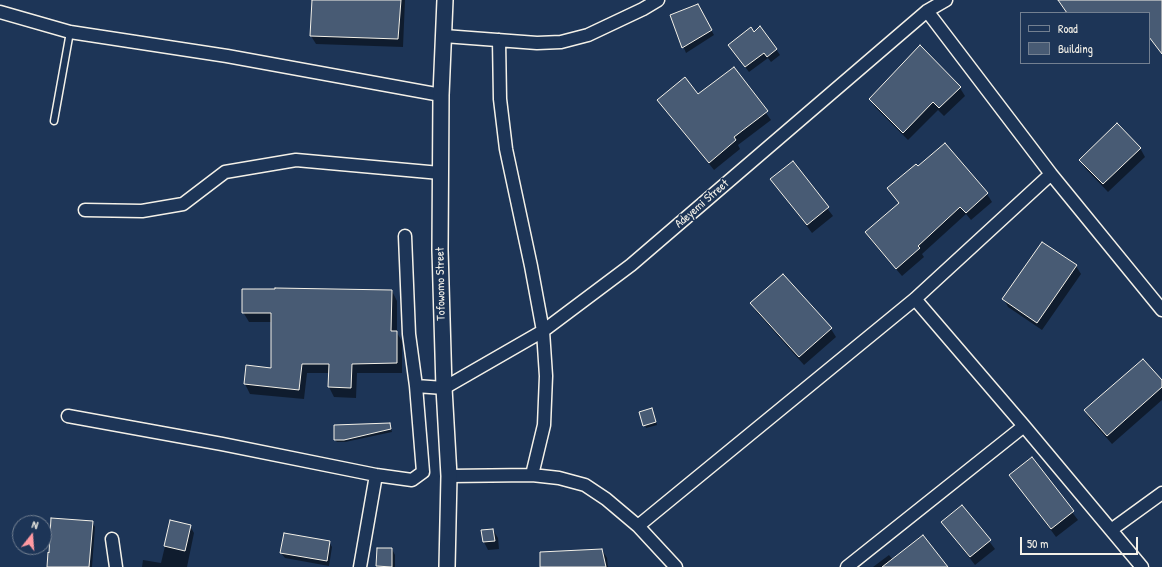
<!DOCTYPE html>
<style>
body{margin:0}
#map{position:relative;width:1162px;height:567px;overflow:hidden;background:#1d3557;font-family:"Patrick Hand",sans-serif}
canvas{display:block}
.legend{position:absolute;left:1020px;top:12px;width:130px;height:52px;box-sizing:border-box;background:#1d3557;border:1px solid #738091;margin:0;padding:5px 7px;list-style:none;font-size:12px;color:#f4f1e8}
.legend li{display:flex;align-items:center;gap:8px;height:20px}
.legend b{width:20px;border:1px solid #738091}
.north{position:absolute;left:12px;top:515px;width:40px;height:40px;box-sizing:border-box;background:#1d3557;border:1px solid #738091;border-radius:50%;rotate:17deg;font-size:11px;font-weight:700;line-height:16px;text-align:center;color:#f4f1e8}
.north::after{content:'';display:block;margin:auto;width:14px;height:18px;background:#ff9aa2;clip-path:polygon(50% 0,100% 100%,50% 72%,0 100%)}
.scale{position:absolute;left:1020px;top:537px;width:118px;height:18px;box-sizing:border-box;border:2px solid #f4f1e8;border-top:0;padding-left:5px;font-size:12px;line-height:14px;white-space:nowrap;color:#f4f1e8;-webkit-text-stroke:3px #1d3557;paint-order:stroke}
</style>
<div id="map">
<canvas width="1162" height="567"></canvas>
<ul class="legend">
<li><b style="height:5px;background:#1d3557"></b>Road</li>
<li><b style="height:11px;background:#485b74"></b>Building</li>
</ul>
<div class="north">N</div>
<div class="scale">50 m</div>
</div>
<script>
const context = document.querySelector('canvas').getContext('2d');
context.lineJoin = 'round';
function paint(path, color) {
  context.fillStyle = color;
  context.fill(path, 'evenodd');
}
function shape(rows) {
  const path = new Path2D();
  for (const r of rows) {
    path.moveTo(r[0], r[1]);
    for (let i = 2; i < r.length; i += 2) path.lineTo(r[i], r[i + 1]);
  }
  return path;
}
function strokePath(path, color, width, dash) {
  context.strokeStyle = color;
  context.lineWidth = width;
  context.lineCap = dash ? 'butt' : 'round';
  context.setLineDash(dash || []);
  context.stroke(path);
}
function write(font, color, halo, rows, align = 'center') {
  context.font = font + ' "Patrick Hand",sans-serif';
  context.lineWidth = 3.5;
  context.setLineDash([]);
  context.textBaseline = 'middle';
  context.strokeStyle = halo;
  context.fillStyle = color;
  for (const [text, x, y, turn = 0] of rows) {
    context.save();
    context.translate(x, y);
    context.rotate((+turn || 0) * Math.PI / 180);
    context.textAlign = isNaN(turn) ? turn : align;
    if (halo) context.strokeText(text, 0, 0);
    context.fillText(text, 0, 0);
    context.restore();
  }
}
paint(shape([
 [313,0,405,0,403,47,316,44,311,36],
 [697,5,714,35,686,53,671,16],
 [753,34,776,49,780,55,771,62,768,58,749,72,729,46],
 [734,68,771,120,738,145,740,149,714,170,658,100,698,95],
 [960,88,965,96,944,116,938,110,908,140,875,107,870,99],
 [944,145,987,194,992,202,971,220,966,214,922,254,924,257,902,276,871,240,866,232,899,204,888,188,918,168],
 [1140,148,1145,157,1108,192,1085,168,1080,160],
 [793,163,833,216,812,233,771,179],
 [1043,243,1076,266,1081,274,1042,330,1008,307,1004,299],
 [392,291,397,301,397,333,402,341,402,373,357,373,356,398,334,397,329,387,329,373,307,373,304,399,250,394,245,384,272,369,272,322,249,322,243,312],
 [751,303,831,329,836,337,804,365,756,311],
 [1162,382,1162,400,1112,444,1090,419,1085,411],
 [640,412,653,412,657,425,646,428],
 [390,424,392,432,345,442,337,442,335,440,335,426],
 [1031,458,1078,520,1056,537,1010,475],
 [962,506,995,549,975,565,942,522],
 [171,521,190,526,194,533,187,567,142,567,143,560,161,563],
 [92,522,95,527,92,567,48,567],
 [493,530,498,538,499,549,488,550,484,542],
 [329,542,332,547,329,566,285,558,281,553],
 [392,549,395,555,395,567,377,567],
 [602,550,607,558,608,567,541,567],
 [889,555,893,560,946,567,873,567]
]), '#0007');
const building = shape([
 [312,0,401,0,398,39,310,36,312,0],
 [1058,0,1162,0,1162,54,1149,37,1149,13,1067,13,1058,0],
 [698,4,712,30,682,48,670,15,698,4],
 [760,26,777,49,767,57,764,53,745,67,728,45,751,27,754,32,760,26],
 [920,45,961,87,939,108,933,102,903,133,869,99,920,45],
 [734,67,768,111,734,137,736,140,709,163,657,100,685,77,698,94,734,67],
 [1117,123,1141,148,1103,184,1079,160,1117,123],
 [945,143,988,193,966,213,960,207,918,246,920,248,896,269,865,232,899,203,887,188,916,164,918,166,945,143],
 [793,161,829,207,807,225,770,179,793,161],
 [1042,242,1077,265,1037,323,1002,299,1042,242],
 [783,274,832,328,799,357,750,303,783,274],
 [275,288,392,290,391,331,397,331,397,363,352,364,351,388,328,387,329,364,302,364,299,390,244,384,246,365,271,368,271,313,242,313,242,289,275,289,275,288],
 [1143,359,1162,380,1162,387,1107,436,1084,410,1143,359],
 [652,408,656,422,643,426,639,412,652,408],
 [390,423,391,429,344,440,334,440,334,425,390,423],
 [1032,457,1074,511,1051,529,1009,475,1032,457],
 [962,505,991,540,970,557,941,522,962,505],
 [51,518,93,521,89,567,47,567,48,552,49,553,51,518],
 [170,520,191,525,185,551,164,546,170,520],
 [493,529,495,541,483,542,481,530,493,529],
 [284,533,330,541,327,561,280,553,284,533],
 [923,535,948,567,882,567,923,535],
 [377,548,392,548,392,567,376,566,377,548],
 [602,549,606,567,540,567,540,552,602,549]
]);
paint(building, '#485b74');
strokePath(building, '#f4f1e8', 1);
const service = shape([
 [54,121,70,32]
]);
const minor = shape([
 [927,11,1051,174,1162,310],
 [0,12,70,32,227,56,441,95],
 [444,36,537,43,561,42,588,35,643,9,658,0],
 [499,40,500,99,506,149,531,266,543,331,546,376,544,425,532,475],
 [85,210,142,211,183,204,225,172,296,160,440,173],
 [915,299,1024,426,1142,567],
 [416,386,444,388,543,331,631,265,927,11,946,0],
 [68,416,222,444,376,475,412,480,423,472,416,386,409,334,405,236],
 [449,476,532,475,559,478,585,485,606,499,638,526,676,567],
 [638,526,915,299,1051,174],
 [1111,530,1162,493],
 [112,539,116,567],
 [360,567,376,475],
 [847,567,1024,426]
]);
const tertiary = shape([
 [445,0,441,95,440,250,444,388,449,476,447,567]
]);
strokePath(service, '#f4f1e8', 9);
strokePath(minor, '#f4f1e8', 15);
strokePath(tertiary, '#f4f1e8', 18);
strokePath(service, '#1d3557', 6);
strokePath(minor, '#1d3557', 12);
strokePath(tertiary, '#1d3557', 15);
write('12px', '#f4f1e8', '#1d3557', [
 ["Adeyemi Street",702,204,-41],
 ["Tofowomo Street",441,284,-91]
]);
</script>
